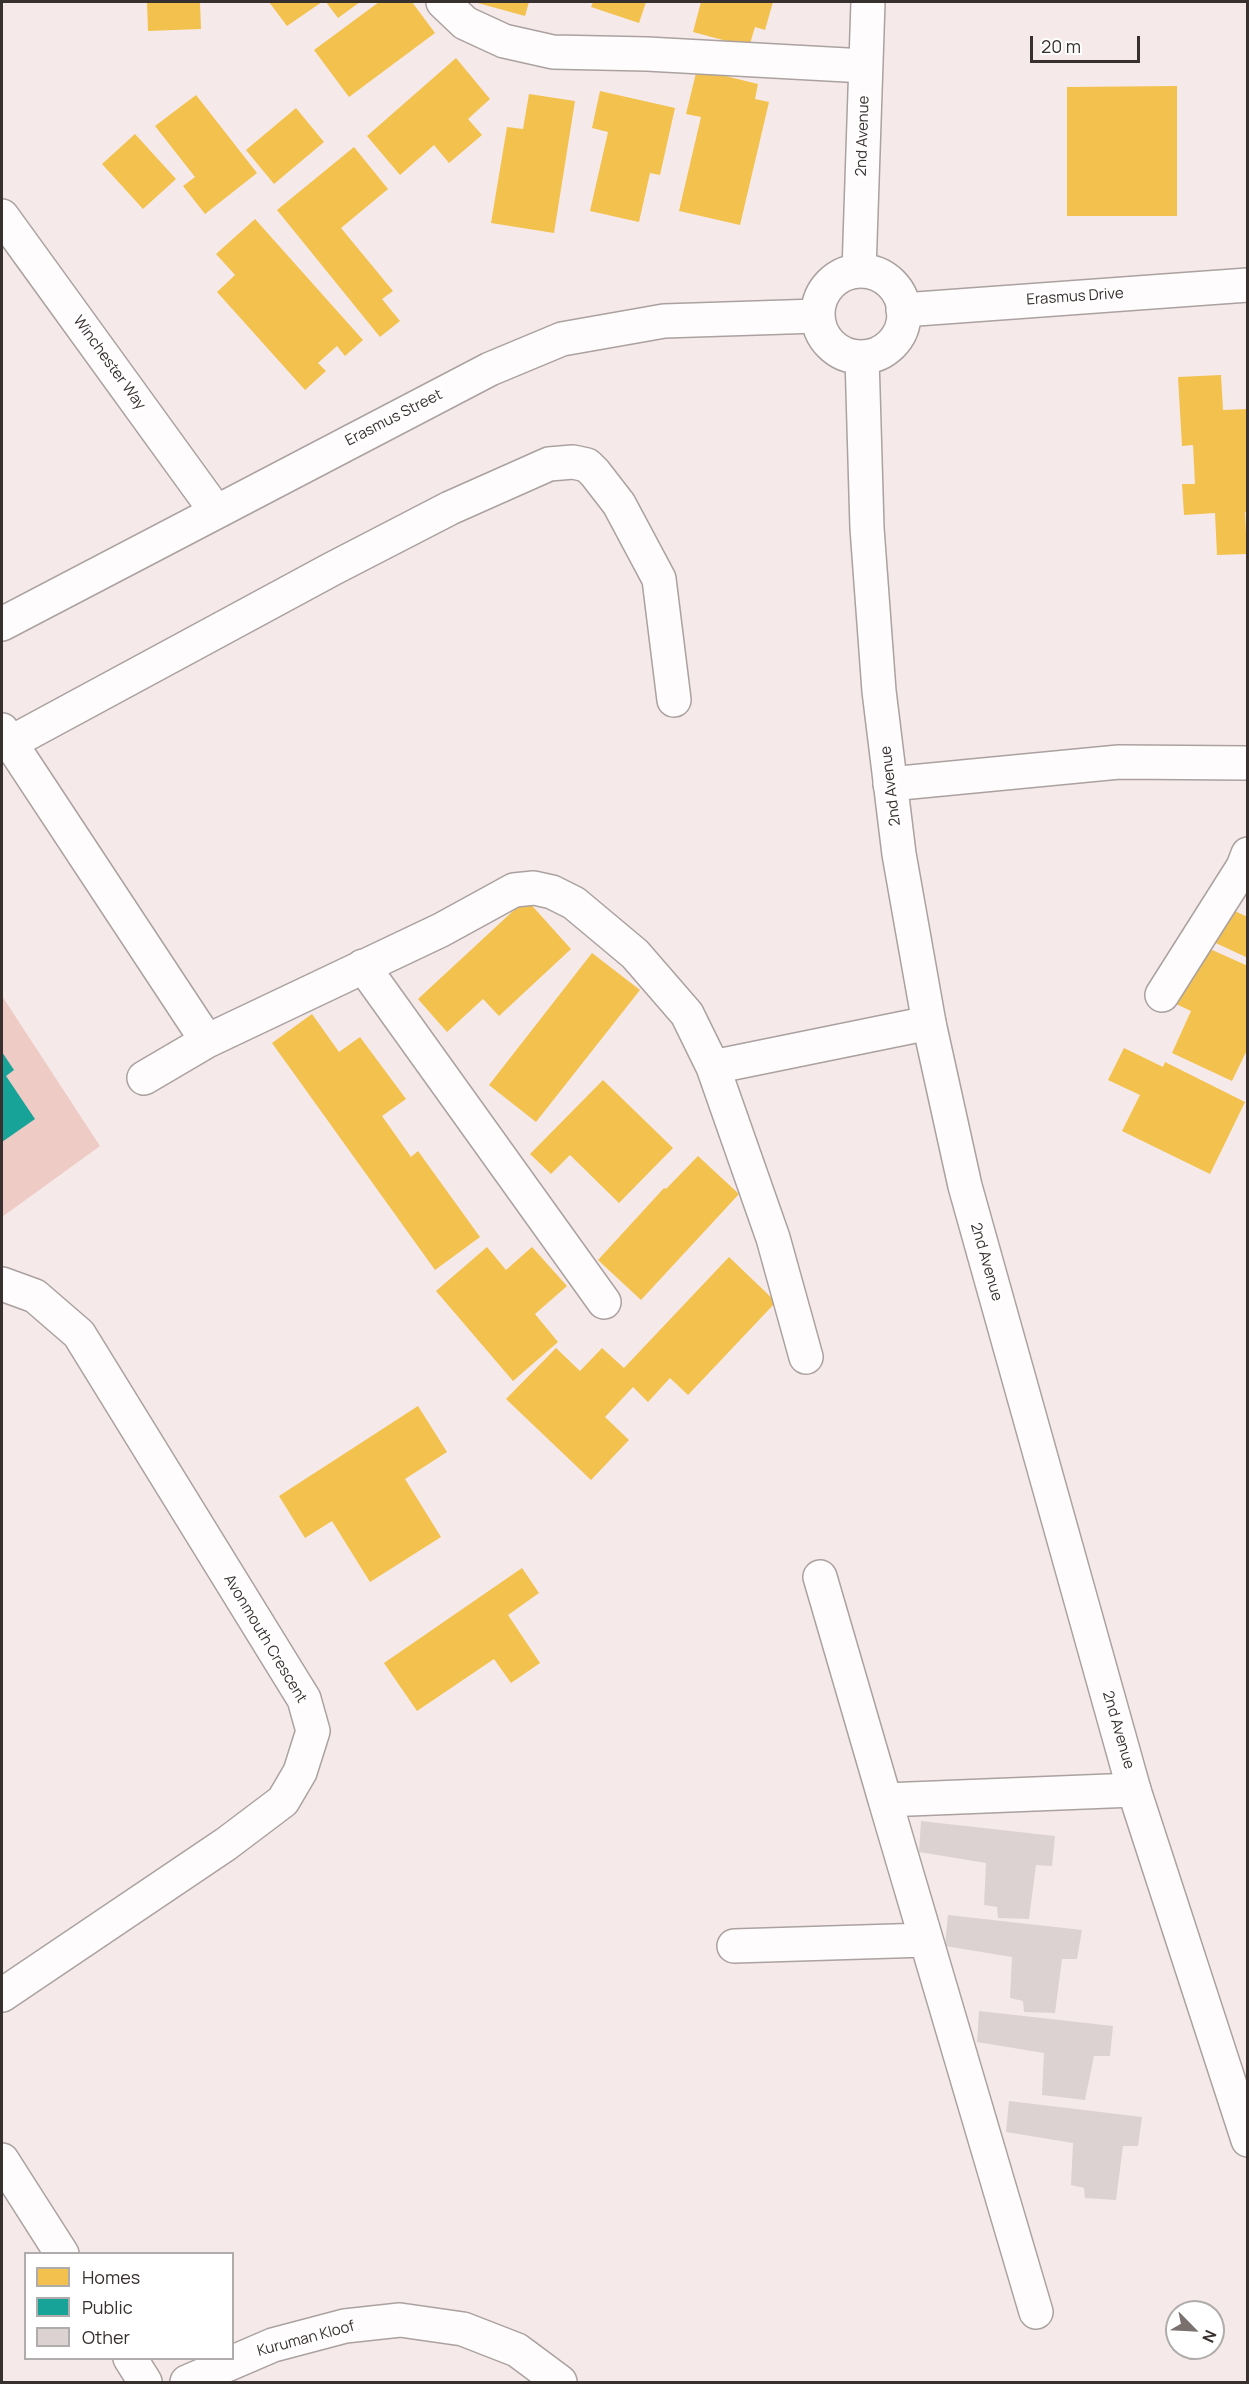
<!DOCTYPE html>
<style>
body{margin:0}
#map{position:relative;width:1249px;height:2384px;overflow:hidden;background:#f5eae9;font-family:Manrope,sans-serif}
canvas{display:block}
.frame{position:absolute;inset:0;border:3px solid #38302e;pointer-events:none}
.legend{position:absolute;left:24px;top:2252px;width:210px;height:108px;box-sizing:border-box;background:#fff;border:2px solid #afacab;margin:0;padding:8px 10px;list-style:none;font-size:18px;color:#38302e}
.legend li{display:flex;align-items:center;gap:12px;height:30px}
.legend b{width:30px;border:2px solid #afacab}
.north{position:absolute;left:1165px;top:2300px;width:60px;height:60px;box-sizing:border-box;background:#fff;border:2px solid #afacab;border-radius:50%;rotate:114deg;font-size:16px;font-weight:700;line-height:24px;text-align:center;color:#38302e}
.north::after{content:'';display:block;margin:auto;width:21px;height:27px;background:#7a716f;clip-path:polygon(50% 0,100% 100%,50% 72%,0 100%)}
.scale{position:absolute;left:1030px;top:36px;width:110px;height:27px;box-sizing:border-box;border:3px solid #38302e;border-top:0;padding-left:8px;font-size:18px;line-height:21px;white-space:nowrap;color:#38302e;-webkit-text-stroke:4px #fff;paint-order:stroke}
</style>
<div id="map">
<canvas width="1249" height="2384"></canvas>
<div class="frame"></div>
<ul class="legend">
<li><b style="height:16px;background:#f2c14e"></b>Homes</li>
<li><b style="height:16px;background:#17a398"></b>Public</li>
<li><b style="height:16px;background:#dbd2d1"></b>Other</li>
</ul>
<div class="north">N</div>
<div class="scale">20 m</div>
</div>
<script>
const context = document.querySelector('canvas').getContext('2d');
context.lineJoin = 'round';
function paint(path, color) {
  context.fillStyle = color;
  context.fill(path, 'evenodd');
}
function shape(rows) {
  const path = new Path2D();
  for (const r of rows) {
    if (r.length === 3) {
      path.moveTo(r[0] + r[2], r[1]);
      path.arc(r[0], r[1], r[2], 0, 2 * Math.PI);
      continue;
    }
    path.moveTo(r[0], r[1]);
    for (let i = 2; i < r.length; i += 2) path.lineTo(r[i], r[i + 1]);
  }
  return path;
}
function strokePath(path, color, width, dash) {
  context.strokeStyle = color;
  context.lineWidth = width;
  context.lineCap = dash ? 'butt' : 'round';
  context.setLineDash(dash || []);
  context.stroke(path);
}
function write(font, color, halo, rows, align = 'center') {
  context.font = font + ' Manrope,sans-serif';
  context.lineWidth = 6;
  context.setLineDash([]);
  context.textBaseline = 'middle';
  context.strokeStyle = halo;
  context.fillStyle = color;
  for (const [text, x, y, turn = 0] of rows) {
    context.save();
    context.translate(x, y);
    context.rotate((+turn || 0) * Math.PI / 180);
    context.textAlign = isNaN(turn) ? turn : align;
    if (halo) context.strokeText(text, 0, 0);
    context.fillText(text, 0, 0);
    context.restore();
  }
}
paint(shape([
 [2,996,100,1146,2,1217]
]), '#eecbc5');
paint(shape([
 [147,2,200,2,201,29,148,31],
 [269,2,322,2,287,26],
 [326,2,360,2,338,18],
 [379,2,412,2,435,33,349,97,314,50],
 [474,2,529,2,525,16],
 [593,2,646,2,639,23,591,7],
 [701,2,773,2,765,30,755,27,749,47,693,32],
 [456,58,490,99,468,119,482,135,449,163,434,145,400,175,367,136],
 [697,69,758,84,755,99,769,102,740,225,679,211,701,117,686,114],
 [1177,86,1177,216,1067,216,1067,87],
 [600,91,675,108,660,175,650,173,639,222,590,211,608,132,592,128],
 [529,94,575,101,554,233,491,223,507,127,523,129],
 [196,95,257,173,205,214,183,186,195,177,155,126],
 [296,108,324,142,274,184,246,150],
 [135,134,176,179,143,209,102,164],
 [354,147,388,189,341,228,393,291,382,299,400,321,380,337,277,210],
 [255,219,363,340,345,356,337,346,318,363,326,371,305,390,217,292,235,275,216,254],
 [1221,375,1223,410,1248,409,1248,512,1245,512,1247,554,1217,555,1215,513,1184,515,1182,484,1195,484,1193,445,1182,446,1178,377],
 [526,899,571,949,499,1016,483,999,447,1032,418,999],
 [1221,905,1248,917,1248,958,1205,938],
 [1201,945,1248,966,1248,1048,1232,1081,1172,1053,1191,1011,1174,1003],
 [592,953,640,990,536,1122,489,1085],
 [312,1014,339,1052,360,1037,406,1099,382,1116,411,1157,418,1151,480,1237,435,1270,272,1043],
 [1124,1048,1163,1067,1165,1062,1245,1102,1210,1174,1122,1131,1140,1095,1108,1080],
 [603,1080,673,1148,619,1203,570,1155,551,1174,530,1154],
 [698,1156,739,1194,641,1300,598,1260,664,1188,666,1189],
 [487,1247,506,1270,532,1247,567,1286,535,1314,558,1342,513,1381,436,1291],
 [729,1257,776,1302,688,1395,670,1378,648,1402,633,1387,605,1417,629,1440,591,1480,506,1399,556,1348,580,1371,602,1348,624,1368],
 [418,1406,447,1452,405,1479,441,1537,370,1582,332,1521,305,1538,279,1496],
 [522,1568,539,1593,508,1615,540,1663,511,1683,494,1659,417,1711,384,1663]
]), '#f2c14e');
paint(shape([
 [2,1052,14,1070,6,1076,35,1119,2,1142]
]), '#17a398');
paint(shape([
 [921,1821,1055,1836,1052,1866,1036,1865,1029,1919,998,1918,997,1907,984,1905,986,1863,919,1852],
 [948,1915,1082,1930,1077,1959,1062,1959,1055,2013,1024,2012,1023,2001,1010,1998,1012,1957,945,1946],
 [979,2011,1113,2026,1110,2056,1094,2056,1085,2100,1042,2095,1044,2053,977,2042],
 [1009,2101,1142,2117,1138,2146,1123,2146,1116,2200,1085,2198,1084,2188,1071,2185,1073,2143,1006,2132]
]), '#dbd2d1');
const minor = shape([
 [443,2,465,23,504,41,553,52,647,54,865,66],
 [2,216,215,510],
 [903,310,1248,285],
 [2,624,490,369,562,339,664,321,817,316],
 [2,730,207,1041],
 [10,743,332,569,450,508,549,464,573,462,587,465,595,473,619,504,659,579,674,700],
 [890,784,1119,762,1248,763],
 [363,966,604,1302],
 [1162,995,1243,867,1248,854],
 [713,1067,773,1238,806,1357],
 [144,1078,207,1041,441,930,514,890,534,888,552,892,574,903,635,954,687,1014,713,1067,929,1023],
 [2,1284,35,1296,79,1334,304,1699,313,1731,300,1772,283,1801,226,1844,2,1995],
 [820,1577,885,1800],
 [734,1946,926,1940],
 [2,2160,62,2254],
 [1036,2312,885,1800,1134,1790],
 [130,2358,145,2382],
 [187,2382,273,2345,345,2326,400,2320,463,2329,517,2350,560,2382]
]);
const tertiary = shape([
 [859,271,868,2],
 [861,314,43],
 [862,357,867,528,879,691,899,854,929,1023,965,1186,1134,1790,1248,2140]
]);
strokePath(minor, '#aaa1a0', 36);
strokePath(tertiary, '#aaa1a0', 36);
strokePath(minor, '#fefcfc', 33);
strokePath(tertiary, '#fefcfc', 33);
write('15px', '#38302e', '#fff', [
 ["2nd Avenue",863,136,-88],
 ["Erasmus Drive",1075,297,-4],
 ["Winchester Way",109,363,54],
 ["Erasmus Street",394,418,-27],
 ["2nd Avenue",891,786,-97],
 ["2nd Avenue",986,1262,74],
 ["Avonmouth Crescent",265,1639,59],
 ["2nd Avenue",1118,1730,74],
 ["Kuruman Kloof",306,2339,-15]
]);
</script>
